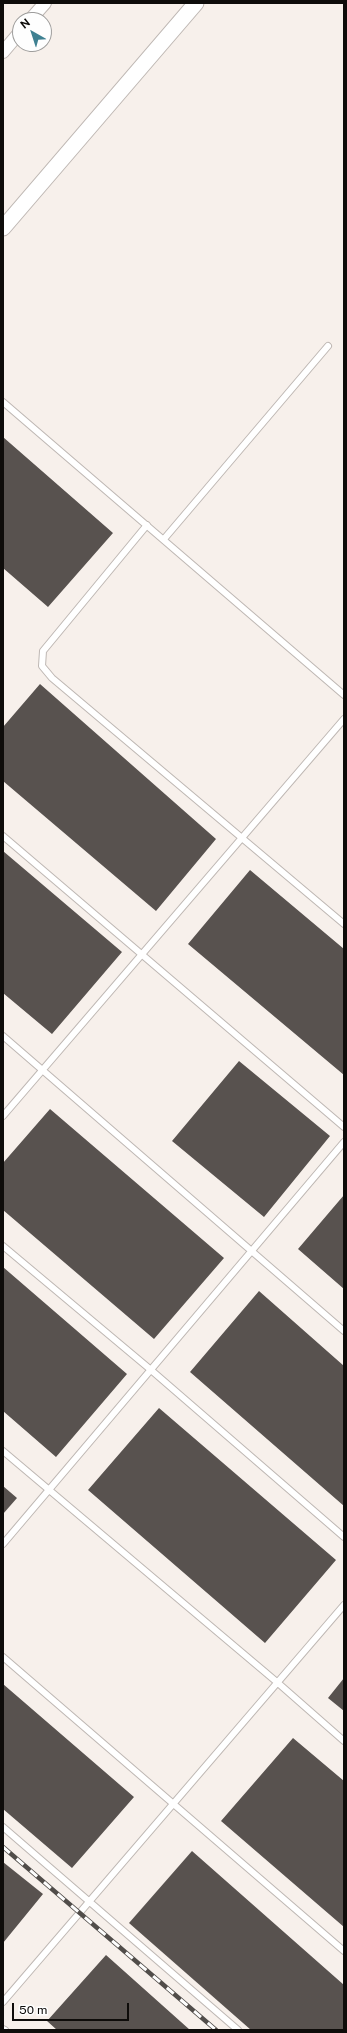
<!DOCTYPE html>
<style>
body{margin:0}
#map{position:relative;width:347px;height:2033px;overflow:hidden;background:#f7f0eb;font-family:"Public Sans",sans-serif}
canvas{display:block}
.frame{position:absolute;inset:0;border:4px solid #0e0c0a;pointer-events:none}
.north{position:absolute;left:12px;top:12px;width:40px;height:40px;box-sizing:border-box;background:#fefefe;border:1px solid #9e9d9c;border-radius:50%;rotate:321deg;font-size:11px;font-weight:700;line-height:16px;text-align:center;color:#0e0c0a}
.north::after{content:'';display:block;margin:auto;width:14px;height:18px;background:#3f8192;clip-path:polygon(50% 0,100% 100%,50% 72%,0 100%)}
.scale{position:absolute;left:12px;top:2003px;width:117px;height:18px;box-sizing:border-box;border:2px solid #0e0c0a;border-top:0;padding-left:5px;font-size:12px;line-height:14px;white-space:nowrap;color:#0e0c0a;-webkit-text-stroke:3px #fefefe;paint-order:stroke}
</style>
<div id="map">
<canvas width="347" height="2033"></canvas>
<div class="frame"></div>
<div class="north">N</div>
<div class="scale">50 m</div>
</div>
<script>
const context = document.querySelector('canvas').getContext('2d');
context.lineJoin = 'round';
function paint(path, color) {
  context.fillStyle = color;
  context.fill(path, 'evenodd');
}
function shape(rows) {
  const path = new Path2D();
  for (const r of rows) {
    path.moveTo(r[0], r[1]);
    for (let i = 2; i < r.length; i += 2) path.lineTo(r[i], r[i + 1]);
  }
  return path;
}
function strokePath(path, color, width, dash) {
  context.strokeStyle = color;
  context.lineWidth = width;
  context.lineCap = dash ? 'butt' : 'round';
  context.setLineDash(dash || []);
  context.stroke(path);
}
paint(shape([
 [3,437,113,533,48,607,3,568],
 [40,684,216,839,156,911,3,781,3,727],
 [3,851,122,952,52,1034,3,993],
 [250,870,344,949,344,1075,188,944],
 [239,1061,330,1136,264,1217,172,1141],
 [50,1109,224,1258,154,1339,3,1210,3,1163],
 [344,1195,344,1289,298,1249],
 [3,1267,127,1374,56,1457,3,1411],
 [259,1291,344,1366,344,1506,190,1372],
 [159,1408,336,1560,265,1643,88,1490],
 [3,1486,17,1498,3,1514],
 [344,1678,344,1711,328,1698],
 [3,1684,134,1797,72,1868,3,1809],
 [293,1738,344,1781,344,1927,221,1821],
 [192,1851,344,1985,344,2030,251,2030,129,1923],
 [3,1862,43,1894,3,1943],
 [106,1955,190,2030,57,2030,47,2021]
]), '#58524f');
const service = shape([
 [3,402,344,695],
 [147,525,43,651,42,666,52,678,344,924],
 [164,539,328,346],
 [3,836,344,1127],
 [3,1036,344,1331],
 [3,1116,344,719],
 [3,1246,151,1370,344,1537],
 [3,1451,278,1683,344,1741],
 [3,1544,344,1142],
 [3,1657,344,1951],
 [3,1827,238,2030],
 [3,2002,344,1605],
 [3,2029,5,2030]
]);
const minor = shape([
 [30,20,45,3],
 [3,52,20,32]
]);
const tertiary = shape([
 [3,228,196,3]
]);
strokePath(service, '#beb7b3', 8);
strokePath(minor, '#beb7b3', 14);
strokePath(tertiary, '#beb7b3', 17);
strokePath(service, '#fff', 6);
strokePath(minor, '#fff', 12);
strokePath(tertiary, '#fff', 15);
const rail = shape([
 [3,1847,216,2030]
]);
strokePath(rail, '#514d4a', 4.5);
strokePath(rail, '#fefefe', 3, [9]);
</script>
